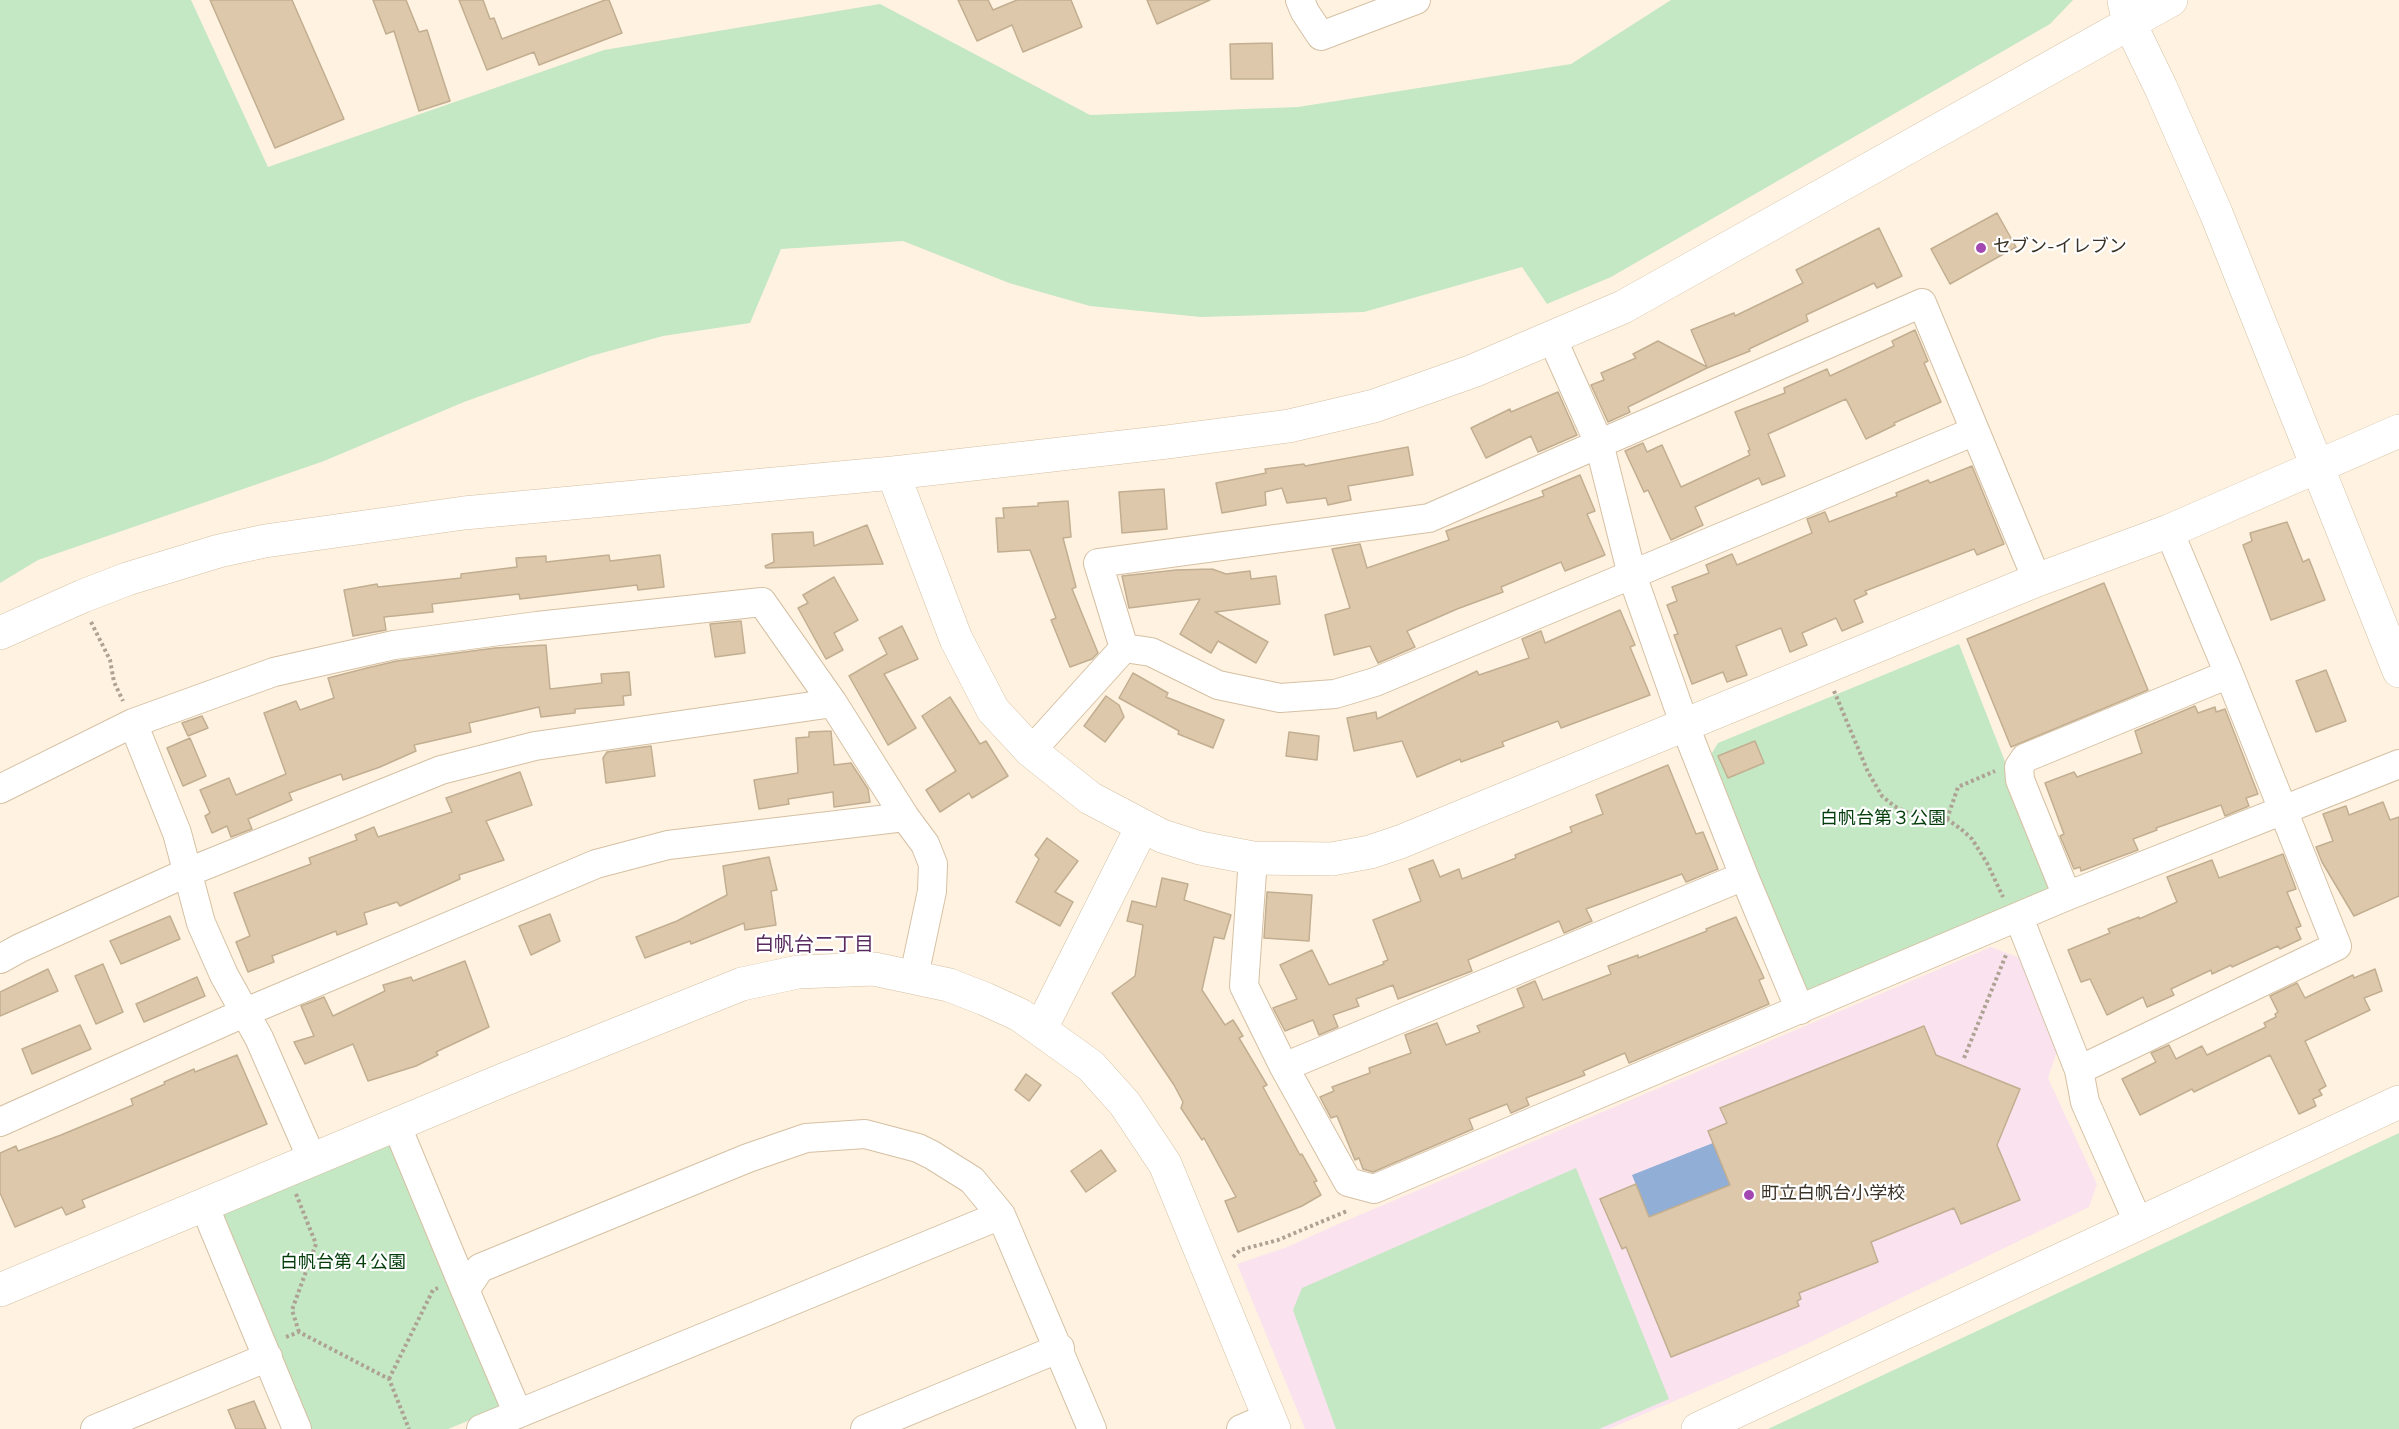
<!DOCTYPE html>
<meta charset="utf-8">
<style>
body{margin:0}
canvas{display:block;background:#fff2e0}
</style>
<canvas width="2399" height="1429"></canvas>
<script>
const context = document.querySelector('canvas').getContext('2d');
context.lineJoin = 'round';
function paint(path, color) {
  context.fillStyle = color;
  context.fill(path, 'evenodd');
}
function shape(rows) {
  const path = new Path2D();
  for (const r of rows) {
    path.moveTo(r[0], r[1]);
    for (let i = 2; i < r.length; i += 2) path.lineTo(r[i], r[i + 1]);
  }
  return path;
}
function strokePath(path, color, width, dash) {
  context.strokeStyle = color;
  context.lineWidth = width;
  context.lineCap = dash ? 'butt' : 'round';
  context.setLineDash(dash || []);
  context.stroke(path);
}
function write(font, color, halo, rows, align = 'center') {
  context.font = font + ' "Nunito Sans","Noto Sans JP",sans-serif';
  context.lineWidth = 4.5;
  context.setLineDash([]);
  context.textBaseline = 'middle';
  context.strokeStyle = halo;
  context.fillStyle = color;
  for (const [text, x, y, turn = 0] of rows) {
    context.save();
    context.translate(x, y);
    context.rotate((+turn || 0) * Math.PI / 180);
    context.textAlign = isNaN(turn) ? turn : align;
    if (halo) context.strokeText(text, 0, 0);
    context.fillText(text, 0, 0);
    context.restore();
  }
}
paint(shape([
 [1991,947,2023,959,2059,1046,2048,1078,2097,1184,2089,1207,1796,1349,1609,1429,1305,1429,1237,1264,1287,1247,1336,1225]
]), '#fae3ef');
paint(shape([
 [0,0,191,0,268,167,604,50,880,4,1090,115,1298,107,1571,64,1671,0,2073,0,2050,24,1611,277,1547,304,1522,267,1364,312,1201,317,1090,306,1009,283,903,241,781,249,750,323,663,336,591,356,464,402,324,461,38,560,0,583],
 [1959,644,2053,884,2047,897,1814,996,1802,991,1709,758,1718,743],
 [2399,1133,2399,1429,1768,1429],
 [393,1136,505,1406,448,1429,310,1429,217,1215],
 [1576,1168,1669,1399,1599,1429,1336,1429,1293,1310,1302,1288]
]), '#c4e7c4');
paint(shape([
 [1713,1143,1730,1185,1649,1217,1632,1175]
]), '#90aed6');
const building = shape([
 [210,0,292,0,344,119,275,148,210,0],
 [373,0,406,0,419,32,427,30,450,101,419,111,394,31,386,34,373,0],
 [459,0,483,0,490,19,494,18,502,39,605,0,609,0,622,33,539,65,534,52,487,70,459,0],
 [958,0,988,0,993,10,1017,0,1071,0,1082,27,1023,52,1012,25,977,41,958,0],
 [1147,0,1210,0,1157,24,1147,0],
 [1272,43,1273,79,1231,79,1230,44,1272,43],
 [1997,213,2016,247,1950,284,1931,249,1997,213],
 [1879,228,1902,276,1877,288,1874,283,1806,315,1808,321,1749,349,1750,351,1707,368,1628,407,1630,412,1608,422,1591,385,1604,380,1601,373,1636,358,1633,354,1658,341,1707,367,1691,330,1734,313,1735,316,1803,283,1796,270,1879,228],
 [1915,330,1928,361,1924,363,1941,402,1894,423,1895,425,1866,439,1846,399,1768,434,1785,476,1762,485,1759,478,1695,507,1703,525,1671,540,1648,490,1644,492,1625,451,1643,443,1647,452,1662,445,1681,487,1750,455,1748,451,1750,450,1735,412,1785,393,1784,388,1827,369,1830,376,1894,346,1892,341,1915,330],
 [1558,392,1577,435,1538,452,1531,436,1486,458,1471,428,1510,409,1511,412,1558,392],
 [1408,447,1413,475,1348,486,1351,500,1328,505,1326,498,1287,503,1282,488,1265,492,1266,505,1222,513,1216,483,1266,473,1265,469,1304,464,1305,466,1408,447],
 [1972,466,2004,544,1977,555,1974,549,1865,591,1867,594,1854,600,1863,622,1842,631,1836,618,1802,633,1807,645,1790,652,1781,628,1736,646,1747,675,1727,682,1723,672,1692,684,1674,635,1678,634,1667,605,1677,601,1672,587,1709,573,1706,565,1732,554,1737,565,1812,533,1807,519,1825,512,1829,522,1897,496,1896,493,1928,480,1930,483,1972,466],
 [1580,475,1595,511,1587,514,1605,555,1565,571,1561,562,1501,587,1503,592,1457,609,1407,631,1415,647,1378,663,1370,646,1334,655,1325,615,1350,608,1332,549,1360,544,1367,568,1449,540,1446,531,1544,496,1542,491,1580,475],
 [1164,489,1167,529,1122,533,1119,492,1164,489],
 [1068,501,1071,537,1063,538,1076,587,1072,589,1098,653,1092,659,1070,667,1051,620,1056,618,1030,550,998,552,996,518,1004,518,1003,508,1038,506,1038,503,1068,501],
 [2287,522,2303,562,2309,559,2325,600,2271,620,2243,545,2252,541,2250,533,2287,522],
 [867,525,883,564,766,568,765,566,774,562,772,534,813,532,814,546,867,525],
 [609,555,610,561,660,555,664,587,638,590,637,585,520,599,519,594,432,604,433,612,384,617,386,630,353,636,344,590,377,584,378,587,461,578,461,574,517,567,516,558,546,556,546,562,609,555],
 [1212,569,1226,574,1250,571,1251,579,1276,576,1280,604,1215,612,1268,642,1256,663,1218,641,1211,653,1180,634,1200,599,1129,608,1122,576,1176,570,1212,569],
 [834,577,858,620,834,633,843,650,826,659,798,608,808,603,803,595,834,577],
 [2104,583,2148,690,2011,747,1967,639,2104,583],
 [1620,610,1635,645,1630,647,1650,695,1561,728,1558,721,1502,742,1504,746,1461,762,1460,759,1417,777,1402,741,1354,751,1347,718,1376,712,1377,719,1477,671,1479,675,1529,658,1522,639,1541,631,1545,643,1620,610],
 [741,621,745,653,715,657,710,624,741,621],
 [902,626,918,659,884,674,916,728,888,745,849,676,887,654,879,638,902,626],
 [546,645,550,689,602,683,601,674,629,672,631,695,623,696,624,705,575,709,575,713,541,717,539,707,469,723,471,732,414,745,416,751,380,767,343,780,341,774,289,793,292,800,248,819,252,829,231,837,227,826,212,833,205,816,210,813,200,790,229,778,236,795,286,774,264,713,296,701,300,710,334,698,328,678,367,668,397,661,495,648,546,645],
 [2326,670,2346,721,2316,732,2296,681,2326,670],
 [1133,673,1168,693,1166,697,1224,720,1213,748,1178,734,1179,731,1119,698,1133,673],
 [1106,696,1119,705,1124,717,1105,742,1084,726,1106,696],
 [950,697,980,744,986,741,1008,776,972,798,969,793,940,812,926,790,956,771,922,716,950,697],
 [2195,706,2198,713,2215,707,2216,712,2225,709,2258,794,2246,798,2249,806,2225,816,2221,805,2156,828,2157,830,2133,839,2138,850,2081,871,2080,867,2074,869,2060,836,2064,834,2045,783,2074,772,2077,777,2142,753,2135,731,2195,706],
 [202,716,208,728,188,736,182,723,202,716],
 [831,731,834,765,851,763,868,789,870,802,834,807,833,792,788,799,789,804,759,809,754,780,798,773,796,738,809,737,809,732,831,731],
 [1289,732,1319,736,1317,760,1286,756,1289,732],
 [190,738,206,776,183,786,167,748,190,738],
 [1755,741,1764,763,1728,778,1718,756,1755,741],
 [651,746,655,776,606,783,603,758,607,752,651,746],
 [1668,765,1696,834,1703,832,1718,869,1686,882,1682,874,1586,909,1592,921,1564,933,1559,921,1468,960,1472,971,1398,999,1393,985,1356,999,1359,1006,1333,1015,1338,1027,1319,1035,1313,1020,1285,1031,1273,1008,1297,999,1280,965,1312,950,1329,985,1384,964,1383,962,1388,960,1373,920,1421,901,1409,869,1433,860,1440,877,1459,869,1462,879,1516,858,1515,855,1572,832,1570,827,1603,814,1596,795,1668,765],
 [520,772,532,805,486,821,504,860,459,875,460,879,400,906,397,902,364,913,367,924,337,935,336,931,272,956,274,962,248,972,236,942,250,936,234,893,311,864,309,858,357,840,355,835,374,827,378,837,452,812,446,798,520,772],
 [2383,802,2390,820,2399,817,2399,896,2354,916,2322,862,2316,847,2333,841,2323,814,2346,806,2349,815,2383,802],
 [1047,838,1078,861,1055,892,1073,902,1060,926,1016,902,1039,859,1035,855,1047,838],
 [2283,854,2296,889,2287,892,2301,926,2296,928,2301,939,2280,949,2278,946,2232,967,2231,965,2212,974,2211,970,2171,989,2174,995,2147,1007,2143,997,2107,1015,2090,979,2081,982,2068,950,2110,933,2108,929,2139,917,2139,919,2177,902,2167,877,2212,860,2219,878,2283,854],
 [769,857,777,890,771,891,776,925,745,930,744,923,691,944,690,941,645,958,636,937,677,921,727,895,723,866,769,857],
 [1162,878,1188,884,1184,900,1231,915,1224,939,1214,937,1202,990,1225,1025,1233,1020,1243,1036,1239,1038,1267,1085,1263,1087,1300,1155,1302,1154,1317,1181,1314,1182,1321,1195,1302,1206,1238,1232,1225,1201,1236,1197,1204,1138,1202,1140,1181,1108,1183,1102,1174,1085,1112,993,1135,976,1143,925,1127,921,1132,901,1156,907,1162,878],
 [1267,892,1312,895,1309,941,1264,938,1267,892],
 [550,914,560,941,531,955,519,926,550,914],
 [170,916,180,939,121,964,110,941,170,916],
 [1736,917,1764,978,1759,980,1769,1004,1629,1063,1625,1053,1583,1071,1585,1075,1526,1098,1529,1105,1511,1113,1507,1104,1469,1119,1473,1129,1373,1172,1363,1169,1359,1158,1355,1160,1337,1116,1331,1118,1320,1097,1334,1091,1332,1087,1370,1073,1369,1068,1411,1053,1405,1035,1437,1023,1446,1045,1480,1032,1477,1026,1524,1007,1517,989,1535,981,1543,1000,1611,974,1608,966,1638,955,1638,958,1707,931,1706,929,1736,917],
 [465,961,489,1027,436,1052,438,1055,416,1066,368,1081,353,1044,305,1064,294,1042,314,1036,301,1006,324,997,333,1016,385,991,383,985,411,977,413,981,465,961],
 [103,964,123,1012,96,1024,75,976,103,964],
 [48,969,58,991,0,1016,0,992,48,969],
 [2375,969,2382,991,2364,998,2370,1010,2305,1041,2326,1086,2319,1090,2322,1095,2313,1099,2316,1106,2299,1114,2270,1055,2194,1092,2192,1089,2140,1115,2122,1079,2156,1062,2151,1053,2169,1045,2176,1059,2202,1046,2207,1055,2266,1027,2264,1023,2276,1017,2275,1014,2278,1012,2270,996,2297,983,2305,998,2353,975,2354,978,2375,969],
 [197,977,205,996,144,1022,136,1004,197,977],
 [80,1025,91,1049,32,1074,22,1049,80,1025],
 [1924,1026,1936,1055,2020,1089,1997,1145,2020,1200,1961,1224,1954,1208,1871,1242,1878,1262,1799,1293,1801,1299,1797,1301,1799,1306,1671,1357,1626,1247,1622,1249,1600,1199,1636,1184,1649,1217,1730,1185,1708,1131,1727,1123,1720,1108,1924,1026],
 [237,1055,267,1124,82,1200,85,1207,66,1215,62,1207,15,1227,0,1193,0,1153,16,1146,18,1151,61,1135,133,1105,131,1099,165,1084,164,1082,194,1069,195,1072,237,1055],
 [1026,1074,1041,1085,1029,1101,1015,1090,1026,1074],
 [1101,1150,1116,1171,1086,1192,1071,1171,1101,1150],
 [254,1401,266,1429,236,1429,228,1410,254,1401]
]);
paint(building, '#ddc8ab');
strokePath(building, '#c2ae91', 1.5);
const street = shape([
 [1300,0,1305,12,1321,36,1416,0],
 [1552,338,1599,443,1632,575,1685,726,1744,876,1800,1010],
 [1124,648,1151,652,1218,685,1280,698,1335,694,1375,682,1975,431],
 [1031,751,1124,648,1098,563,1429,518,1922,303,2037,580],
 [0,789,133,723],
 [1253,858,1244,986,1284,1067,1348,1182,1374,1189,2067,896,2399,764],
 [2067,896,2020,780,2019,767,2025,758,2229,674],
 [2019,918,2079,1070,2085,1102,2138,1222],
 [0,959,20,948,186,873,441,770,535,746,833,703],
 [1284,1067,1744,876],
 [2079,1070,2337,946,2229,674,2169,531],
 [0,1122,246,1012,596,864,668,845,905,817],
 [396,1124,465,1290],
 [312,1159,259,1038,224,975,201,923,177,833,133,723,274,672,394,645,537,626,762,602,833,703,905,817,925,844,933,864,932,891,914,976],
 [204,1205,297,1429],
 [518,1414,465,1290,480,1268,748,1158,806,1138,865,1134,918,1148,932,1155,972,1180,1001,1215,1092,1429],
 [95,1429,268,1357],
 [481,1429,1001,1215],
 [865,1429,1060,1348],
 [1241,1429,1269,1417]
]);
const secondary = shape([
 [2124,1,2129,22,2161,88,2216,213,2399,671],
 [893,473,956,639,993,710,1031,751,1090,798,1162,836,1200,848,1253,858,1332,859,1370,852,1400,842,2037,580,2169,531,2399,431],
 [0,633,83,596,127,579,219,551,265,541,464,513,893,473,1167,442,1289,426,1374,406,1473,371,1623,307,2171,0],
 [1041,1028,1142,827],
 [0,1290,503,1080,742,984,798,972,874,969,949,985,985,999,1020,1015,1091,1066,1125,1104,1165,1164,1274,1429],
 [1698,1429,2399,1102]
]);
strokePath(street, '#d5c0a3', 30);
strokePath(secondary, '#d5c0a3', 34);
strokePath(shape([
 [91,622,110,660,114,682,123,701],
 [1834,691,1868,772,1882,796,1894,806,1908,813,1947,819,1961,829,1972,839,1987,863,2003,897],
 [1947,819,1958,787,1995,771],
 [1964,1058,2006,955],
 [296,1194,316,1244,292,1310,299,1332],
 [1233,1257,1240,1250,1278,1240,1347,1211],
 [286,1337,299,1332,389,1379,409,1429],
 [389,1379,433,1290,438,1288]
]), '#ada293', 4, [3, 3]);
strokePath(street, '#fff', 28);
strokePath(secondary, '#fff', 33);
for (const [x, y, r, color] of [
 [1981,248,6,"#a348b2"],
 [1749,1195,6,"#a348b2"]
]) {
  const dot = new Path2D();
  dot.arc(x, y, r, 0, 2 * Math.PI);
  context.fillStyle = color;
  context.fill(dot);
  strokePath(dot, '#fff', 2);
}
write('18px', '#3b3227', '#fff', [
 ["セブン-イレブン",1993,248],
 ["町立白帆台小学校",1761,1195]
], 'left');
write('18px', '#023d0a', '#fff', [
 ["白帆台第３公園",1883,820],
 ["白帆台第４公園",343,1264]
]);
write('20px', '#592c60', '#fff', [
 ["白帆台二丁目",814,946]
]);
</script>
